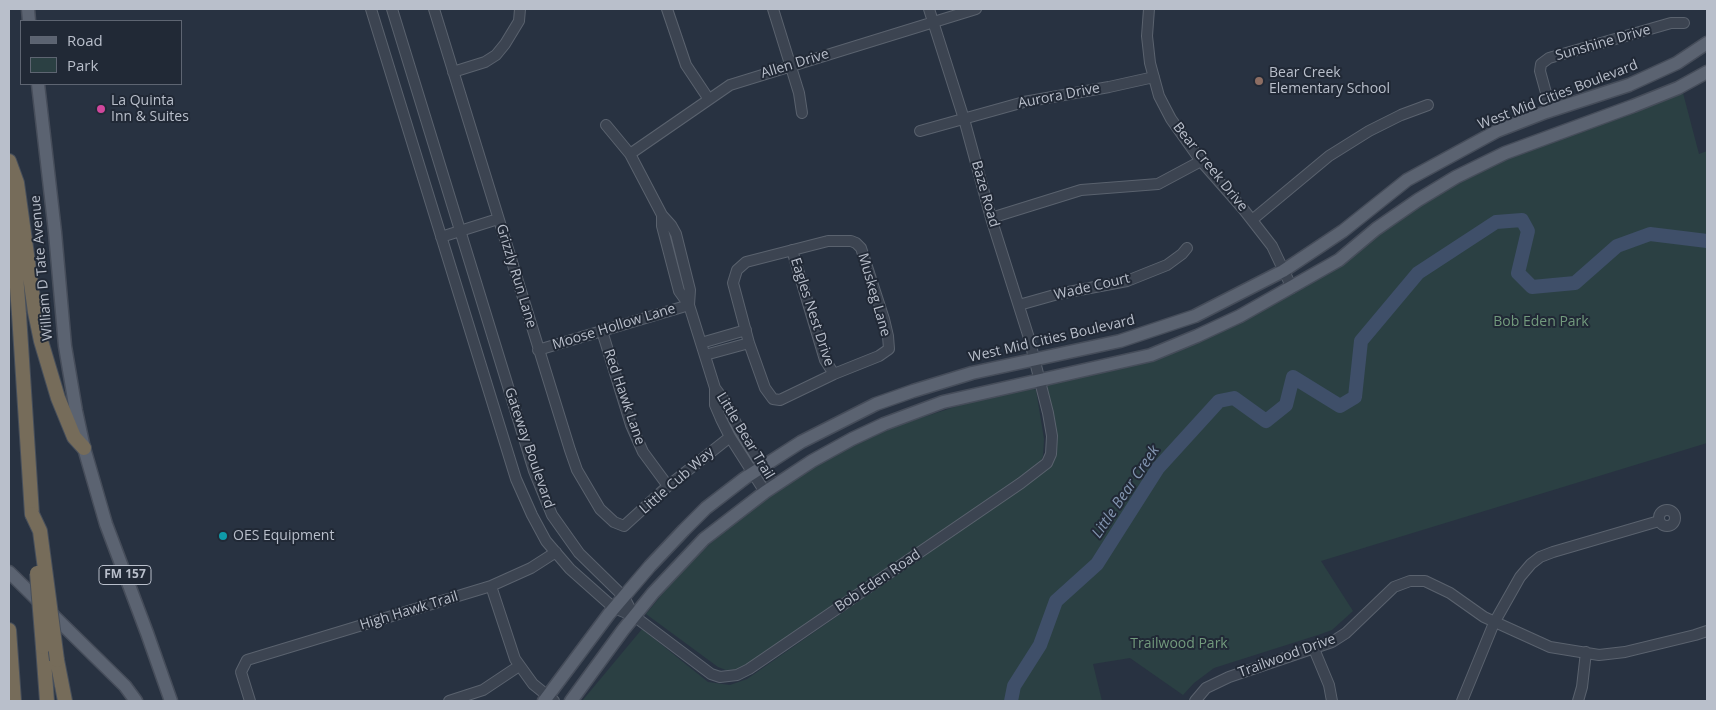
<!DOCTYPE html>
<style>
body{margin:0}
#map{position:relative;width:1716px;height:710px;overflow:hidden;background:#283241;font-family:"Open Sans",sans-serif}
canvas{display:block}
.frame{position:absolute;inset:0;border:10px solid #b9bfcb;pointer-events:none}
.legend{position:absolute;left:20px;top:20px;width:162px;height:65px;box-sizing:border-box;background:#212936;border:1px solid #5e6572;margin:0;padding:6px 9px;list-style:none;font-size:15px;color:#b9bfcb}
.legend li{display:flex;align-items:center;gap:10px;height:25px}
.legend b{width:25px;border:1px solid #5e6572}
</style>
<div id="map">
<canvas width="1716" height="710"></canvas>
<div class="frame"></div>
<ul class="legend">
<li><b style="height:6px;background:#5b6371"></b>Road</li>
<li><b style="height:14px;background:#2b4043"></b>Park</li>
</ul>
</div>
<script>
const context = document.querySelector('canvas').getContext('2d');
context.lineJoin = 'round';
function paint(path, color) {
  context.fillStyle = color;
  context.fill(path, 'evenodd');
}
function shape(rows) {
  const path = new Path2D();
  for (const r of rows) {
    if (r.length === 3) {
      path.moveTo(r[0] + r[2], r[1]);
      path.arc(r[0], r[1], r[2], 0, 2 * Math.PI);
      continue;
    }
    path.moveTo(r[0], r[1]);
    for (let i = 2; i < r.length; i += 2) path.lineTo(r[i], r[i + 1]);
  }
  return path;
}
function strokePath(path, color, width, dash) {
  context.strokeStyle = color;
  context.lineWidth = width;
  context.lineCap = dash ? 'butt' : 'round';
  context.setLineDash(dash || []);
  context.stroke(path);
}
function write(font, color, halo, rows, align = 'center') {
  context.font = font + ' "Open Sans",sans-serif';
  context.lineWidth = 4;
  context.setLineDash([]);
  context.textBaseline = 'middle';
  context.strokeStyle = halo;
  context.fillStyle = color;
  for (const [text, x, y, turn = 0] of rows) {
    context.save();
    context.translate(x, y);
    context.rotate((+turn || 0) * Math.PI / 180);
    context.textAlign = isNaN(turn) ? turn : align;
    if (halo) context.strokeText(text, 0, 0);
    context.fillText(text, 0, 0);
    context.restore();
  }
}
paint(shape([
 [1683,93,1699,154,1707,151,1707,443,1321,561,1353,611,1332,630,1321,634,1214,668,1194,683,1183,695,1130,658,1093,664,1102,701,582,701,642,629,708,682,730,685,747,679,1030,482,1052,463,1056,453,1057,435,1047,384,1109,371,1153,360,1242,321,1294,293,1345,259,1378,232,1458,179,1556,137,1636,112],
 [1030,387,1036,390,1044,439,1043,456,1039,465,742,669,726,670,718,667,646,614,681,571,711,543,742,514,779,487,853,445,899,425,979,399]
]), '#2b4043');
strokePath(shape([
 [1011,701,1014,686,1040,645,1056,601,1097,564,1158,468,1219,401,1234,398,1266,421,1286,405,1293,377,1340,406,1355,397,1361,341,1418,273,1496,222,1522,220,1528,231,1518,273,1532,287,1575,283,1617,246,1650,234,1707,241]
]), '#3f4f69', 14);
const minor = shape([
 [371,9,516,479,532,515,546,541,570,569,606,601,614,608,634,616,711,674,720,677,737,675,749,669,1021,483,1047,463,1051,454,1052,436,1048,413,1029,338,991,218,964,119,929,9],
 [392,9,534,471,552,515,579,553,624,597,634,616],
 [434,9,570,450,577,470,600,509,614,522,624,526,668,486,730,437],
 [667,9,686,65,708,98],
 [773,9,799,93,802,113],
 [1149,9,1147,36,1150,63,1159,96,1171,119,1201,161,1244,210,1272,246,1292,288],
 [453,72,485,62,496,55,505,44,519,21,520,9],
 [1551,111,1540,71,1541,64,1549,58,1671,23,1684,23],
 [606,125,630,154,662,215,671,225,676,234,690,290,689,305],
 [920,131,1024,102,1109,87,1154,77],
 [630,154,730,85,976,9],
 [662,215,662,226,679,291,689,305,715,388,724,400,738,427,774,485],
 [991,218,1081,190,1158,184,1201,161],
 [1252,220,1329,156,1369,131,1401,115,1428,105],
 [441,237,498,219],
 [828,241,851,241,856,243,861,248,884,319,888,336,889,349,879,356,834,374,780,400,773,399,765,388,749,343,733,283,737,270,746,262,828,241],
 [792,250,825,360,834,374],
 [1019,305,1058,294,1127,281,1167,265,1182,254,1187,248],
 [602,331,631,425,643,452,668,486],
 [701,343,746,330],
 [538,350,689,305],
 [705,355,749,343],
 [715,388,715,405,721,419,730,437,765,492],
 [1667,518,8],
 [491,586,515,659,533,684,554,701],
 [1314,649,1329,685,1332,701],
 [250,701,241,672,247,660,491,586,531,568,556,552],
 [449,701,483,690,519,666],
 [1195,701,1206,688,1229,677,1332,642,1346,633,1394,587,1410,581,1425,581,1450,593,1484,617,1550,647,1599,655,1625,652,1695,635,1707,631],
 [1462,701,1494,623,1520,577,1531,564,1540,557,1553,552,1659,521],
 [1578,701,1582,687,1586,652]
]);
const major = shape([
 [28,9,29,21],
 [38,84,55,232,65,346,76,411,84,448,106,524,147,633,171,701],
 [9,572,125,686,136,701],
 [544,701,609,614,650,566,684,530,706,508,745,478,801,442,876,404,913,391,972,373,1120,341,1195,316,1283,271,1343,231,1407,180,1497,131,1546,112,1629,85,1677,63,1707,43],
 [571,701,623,630,653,593,704,539,765,492,812,461,852,439,884,424,943,402,1151,355,1197,336,1240,316,1339,260,1376,229,1418,200,1456,177,1505,153,1633,106,1678,88,1707,72]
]);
const highway = shape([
 [9,161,17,183,35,312,41,341,58,398,74,437,84,448],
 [9,181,19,314,32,514],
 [9,630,14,701],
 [43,647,47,701],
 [57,660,65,701]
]);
strokePath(minor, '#5a626e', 12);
strokePath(major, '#464d5a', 15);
strokePath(highway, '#474f5b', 16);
strokePath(minor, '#3c4451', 10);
strokePath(major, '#5b6371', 12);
strokePath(highway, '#766c5a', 14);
const highwayBridge = shape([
 [32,514,40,531,57,660],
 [37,573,43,647]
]);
strokePath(highwayBridge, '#474f5b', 16, []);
strokePath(highwayBridge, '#766c5a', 14);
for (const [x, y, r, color] of [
 [1259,81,5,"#8d6e63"],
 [101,109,5,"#d1479c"],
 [223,536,5,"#0f9aa8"]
]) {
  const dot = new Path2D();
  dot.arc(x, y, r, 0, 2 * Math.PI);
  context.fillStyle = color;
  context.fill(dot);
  strokePath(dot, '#212936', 2);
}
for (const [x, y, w] of [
 [125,575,52]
]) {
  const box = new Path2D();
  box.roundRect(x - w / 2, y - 9.5, w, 19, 4);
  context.fillStyle = '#212936';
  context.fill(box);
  strokePath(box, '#b9bfcb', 1);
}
write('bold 12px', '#b9bfcb', null, [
 ["FM 157",125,575]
]);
write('14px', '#b9bfcb', '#212936', [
 ["Sunshine Drive",1603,43,-16],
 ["Allen Drive",795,64,-17],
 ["West Mid Cities Boulevard",1558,95,-21],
 ["Aurora Drive",1059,96,-11],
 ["Bear Creek Drive",1210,167,51],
 ["Baze Road",985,194,74],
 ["William D Tate Avenue",42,268,-95],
 ["Grizzly Run Lane",516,276,73],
 ["Wade Court",1092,287,-13],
 ["Muskeg Lane",874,295,74],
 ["Eagles Nest Drive",812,312,72],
 ["Moose Hollow Lane",614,327,-17],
 ["West Mid Cities Boulevard",1052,339,-13],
 ["Red Hawk Lane",624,397,71],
 ["Little Bear Trail",745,436,59],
 ["Gateway Boulevard",529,448,71],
 ["Little Cub Way",677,481,-41],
 ["Bob Eden Road",878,581,-34],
 ["High Hawk Trail",409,611,-17],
 ["Trailwood Drive",1287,656,-20]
]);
write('14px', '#b9bfcb', '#212936', [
 ["Bear Creek",1269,73],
 ["Elementary School",1269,89],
 ["La Quinta",111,101],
 ["Inn & Suites",111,117],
 ["OES Equipment",233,536]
], 'left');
write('14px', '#729a7d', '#212936', [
 ["Bob Eden Park",1541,322],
 ["Trailwood Park",1179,644]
]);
write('italic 15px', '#8395b0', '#212936', [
 ["Little Bear Creek",1126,492,-56]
]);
</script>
